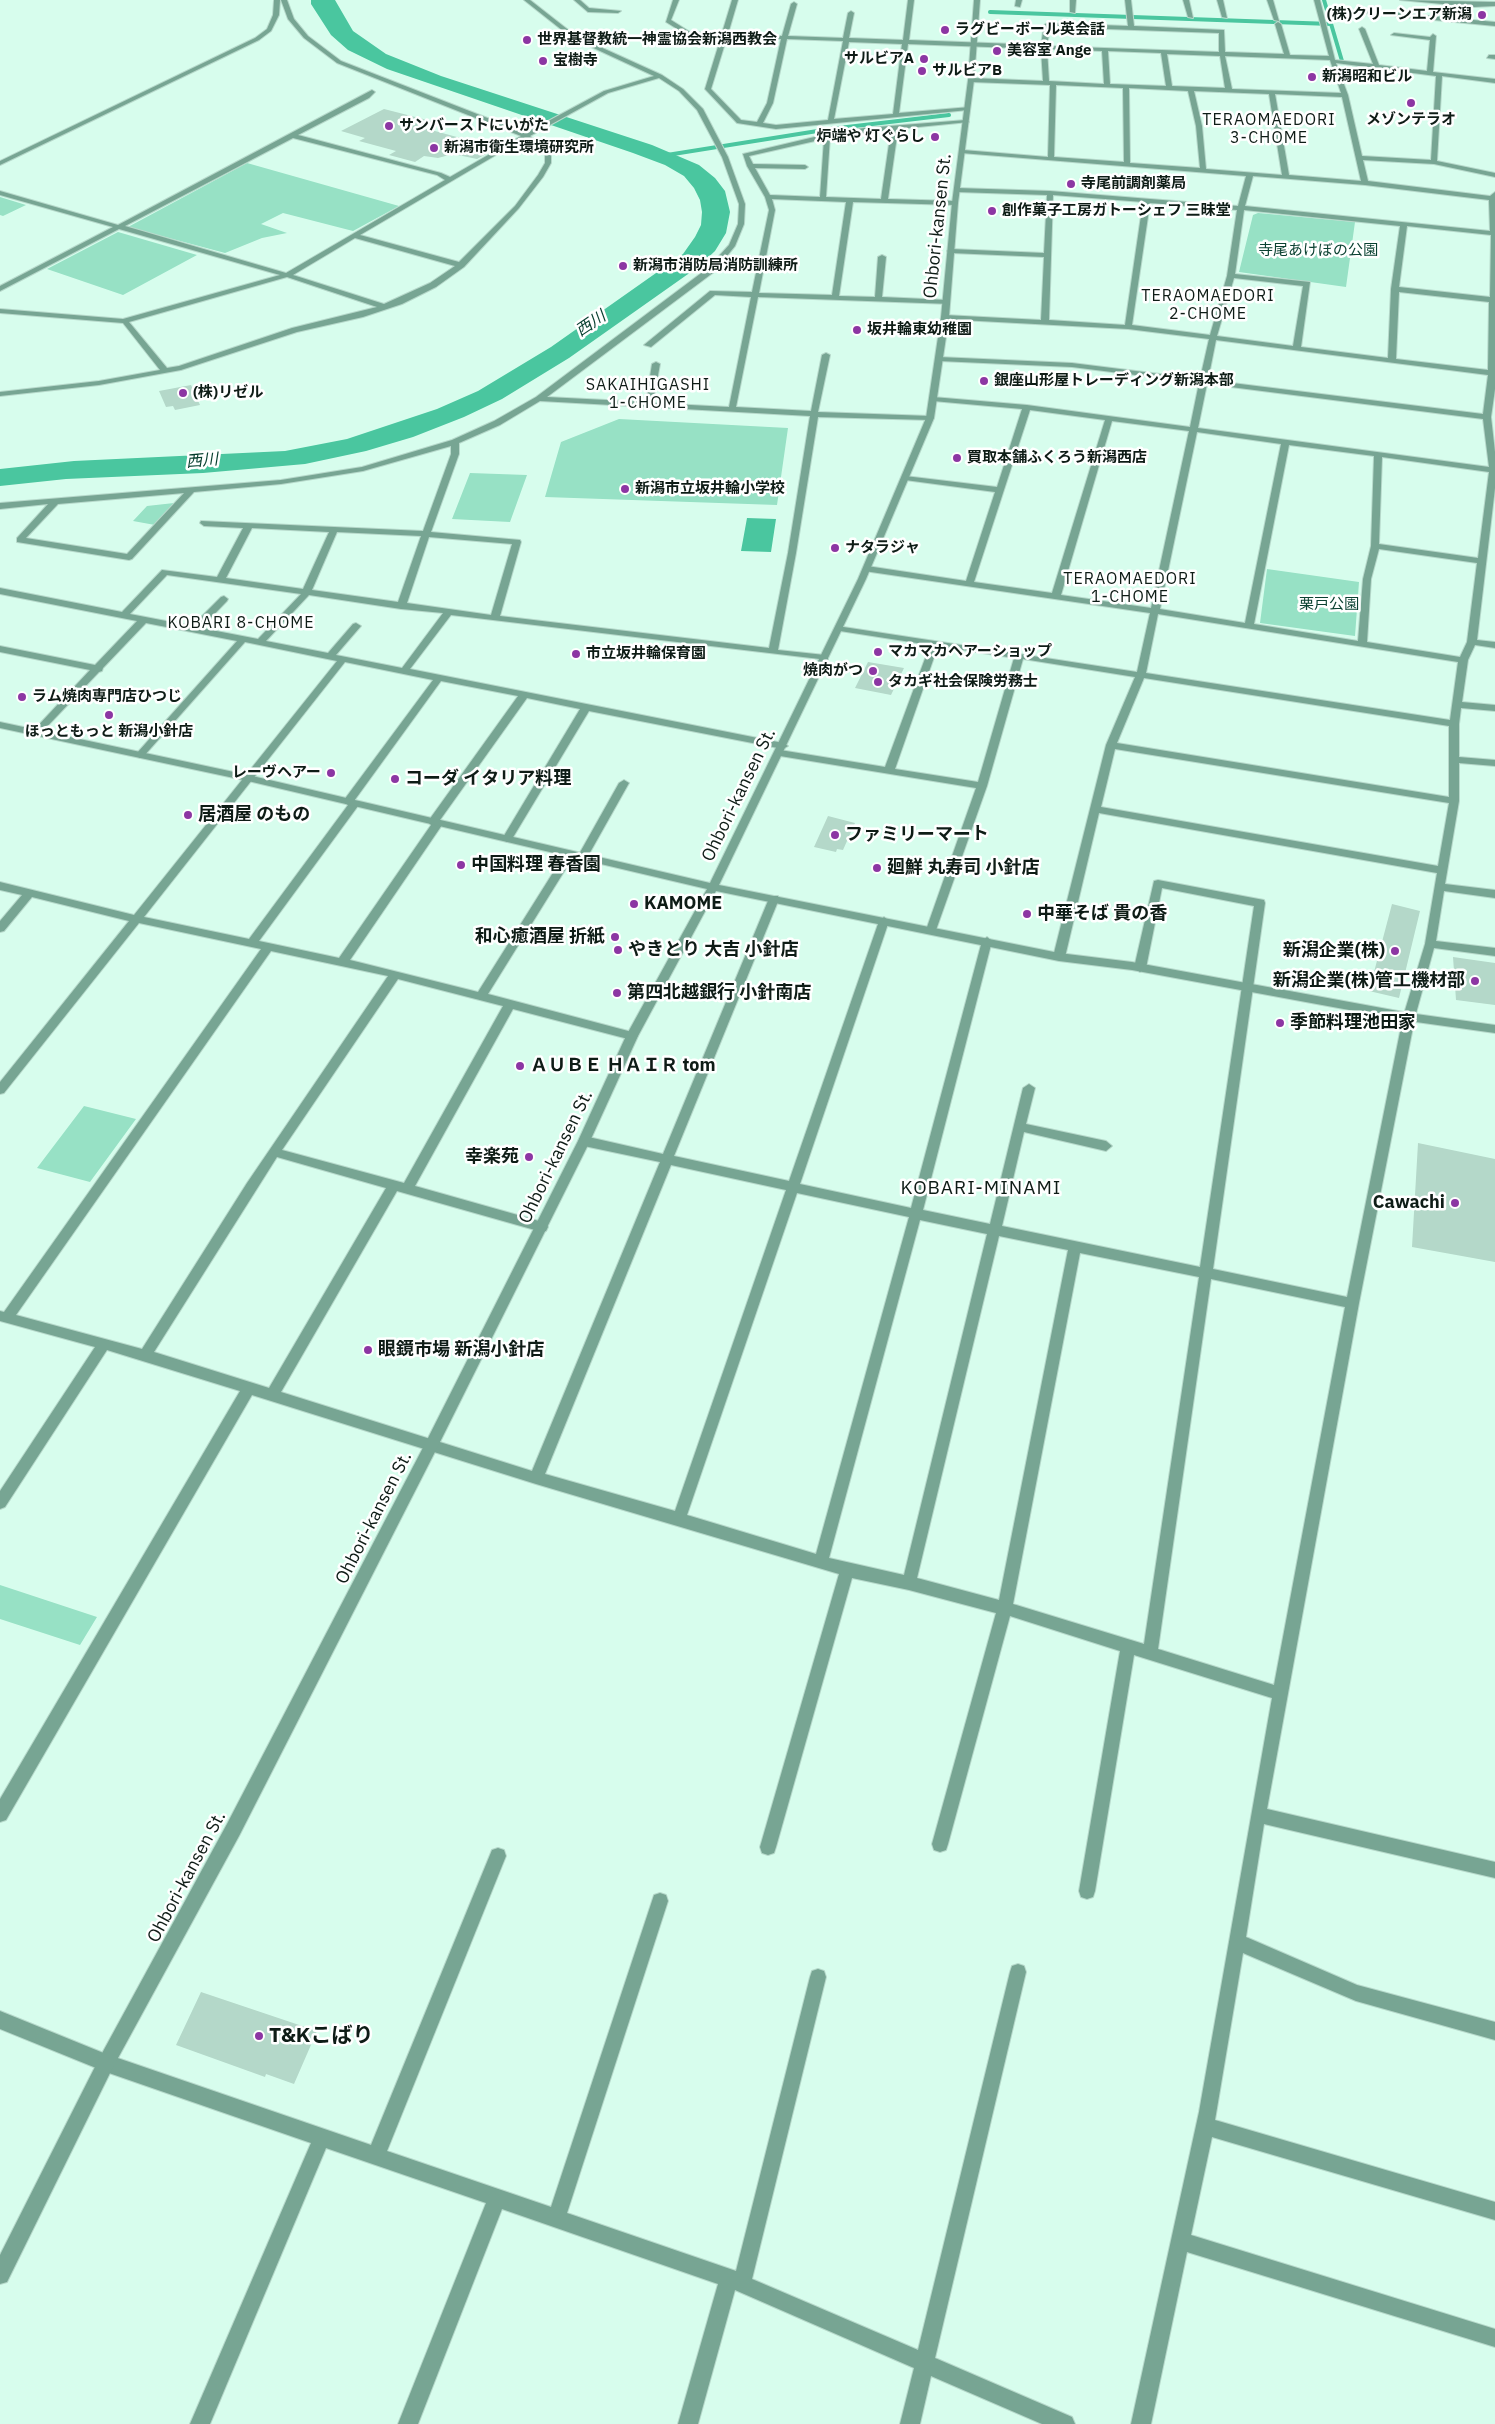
<!DOCTYPE html>
<meta charset="utf-8">
<style>
body{margin:0}
canvas{display:block;background:#d7fded}
</style>
<canvas width="1495" height="2424"></canvas>
<script>
const context = document.querySelector('canvas').getContext('2d');
context.lineJoin = 'round';
function paint(path, color) {
  context.fillStyle = color;
  context.fill(path, 'evenodd');
}
function shape(rows) {
  const path = new Path2D();
  for (const r of rows) {
    path.moveTo(r[0], r[1]);
    for (let i = 2; i < r.length; i += 2) path.lineTo(r[i], r[i + 1]);
  }
  return path;
}
function strokePath(path, color, width, dash) {
  context.strokeStyle = color;
  context.lineWidth = width;
  context.lineCap = dash ? 'butt' : 'round';
  context.setLineDash(dash || []);
  context.stroke(path);
}
function write(font, color, halo, rows, align = 'center') {
  context.font = font + ' "IBM Plex Sans","Noto Sans JP",sans-serif';
  context.lineWidth = 5;
  context.setLineDash([]);
  context.textBaseline = 'middle';
  context.strokeStyle = halo;
  context.fillStyle = color;
  for (const [text, x, y, turn = 0] of rows) {
    context.save();
    context.translate(x, y);
    context.rotate((+turn || 0) * Math.PI / 180);
    context.textAlign = isNaN(turn) ? turn : align;
    if (halo) context.strokeText(text, 0, 0);
    context.fillText(text, 0, 0);
    context.restore();
  }
}
paint(shape([
 [247,163,399,206,353,231,283,213,261,224,287,233,262,238,225,253,128,227],
 [0,197,26,205,3,216,0,215],
 [1258,213,1355,222,1346,287,1239,272,1253,215],
 [118,232,197,255,123,295,47,269],
 [619,419,788,428,777,505,545,497,561,442],
 [470,473,527,475,510,522,452,519],
 [174,503,155,525,133,521,147,506],
 [1267,569,1359,582,1355,636,1260,623],
 [84,1106,136,1119,90,1182,37,1168],
 [0,1585,97,1617,80,1645,0,1619]
]), '#97e1c5');
paint(shape([
 [311,0,335,0,353,31,386,54,441,76,652,145,699,165,715,178,725,191,730,212,726,233,715,251,698,267,569,358,502,399,464,417,413,437,366,451,305,464,203,473,66,479,0,486,0,469,74,461,285,451,347,439,437,409,478,391,551,347,683,254,695,237,701,225,702,212,700,200,694,188,684,176,665,165,633,153,387,69,348,50,331,35,311,4],
 [747,518,776,519,771,552,741,551]
]), '#4ac69f');
strokePath(shape([
 [1324,0,1342,61],
 [990,12,1331,24],
 [667,155,830,129,949,115]
]), '#4ac69f', 4);
paint(shape([
 [384,109,435,122,424,128,497,148,477,159,453,154,438,158,424,156,415,162,389,155,396,151,359,141,365,138,341,131],
 [191,385,200,405,175,410,173,406,166,407,159,391],
 [868,662,904,668,891,695,855,688],
 [828,816,855,823,843,850,837,849,836,852,814,847],
 [1392,904,1420,911,1399,998,1369,991],
 [1453,957,1495,963,1495,1005,1456,1000],
 [1418,1143,1495,1159,1495,1262,1412,1247],
 [201,1992,317,2031,294,2084,266,2074,265,2077,176,2045]
]), '#b4d8c9');
const minor = shape([
 [274,0,280,0,279,15,271,31,259,40,0,165,0,161,255,38,267,29,273,15,274,0],
 [281,0,287,0,294,19,308,36,341,61,526,133,604,91,654,76,572,38,524,0,530,0,576,36,662,75,683,89,703,109,728,157,745,204,744,224,735,246,714,272,547,397,646,402,652,364,656,362,660,364,653,403,729,407,751,297,715,295,651,347,644,345,710,291,752,292,769,210,765,197,747,166,743,154,827,134,864,128,966,120,969,122,898,129,888,199,955,201,958,203,955,205,853,202,839,296,875,297,878,257,882,255,886,257,882,297,947,300,950,300,950,304,758,297,736,407,811,411,822,355,826,353,830,355,818,412,930,416,934,418,930,420,818,417,796,553,778,650,825,655,828,656,828,660,451,615,410,669,783,743,788,746,783,749,589,711,512,839,507,842,502,839,580,709,527,698,440,820,443,823,442,825,350,960,478,992,566,852,570,851,575,854,488,994,632,1032,638,1036,632,1040,513,1009,415,1186,546,1223,548,1227,546,1231,542,1232,397,1191,281,1392,532,1471,660,1162,584,1146,578,1141,584,1136,663,1154,770,896,778,896,779,899,674,1156,789,1181,879,921,884,917,889,921,800,1184,911,1208,982,941,987,937,992,941,923,1210,990,1224,1023,1088,1029,1084,1035,1088,1026,1124,1106,1141,1112,1146,1106,1151,1024,1132,1002,1226,1200,1267,1254,906,1162,888,1146,968,1140,972,1134,968,1154,881,1158,880,1264,900,1265,903,1213,1269,1347,1297,1403,1017,1425,944,1437,873,1099,813,1065,957,1063,960,1055,960,1053,957,1106,745,1135,677,1023,659,987,786,936,930,935,933,927,933,926,930,976,788,780,756,775,753,780,750,885,767,930,645,840,631,835,628,837,626,1137,672,1150,613,864,571,864,567,867,566,966,581,995,492,905,480,901,478,905,476,997,487,1022,409,933,401,929,399,933,397,1027,405,1190,427,1199,383,1072,367,939,361,935,359,939,357,1072,363,1200,379,1209,339,1128,329,942,319,941,317,945,315,1041,320,1044,257,951,253,947,251,951,249,1044,253,1047,195,957,192,954,190,957,188,1050,191,1238,206,1246,176,961,153,963,150,1048,157,1050,85,971,82,968,80,971,78,1043,81,1041,49,908,44,899,113,970,107,968,110,776,129,737,123,705,89,721,37,687,35,666,22,673,0,679,0,671,20,690,32,722,33,732,0,738,0,728,34,782,36,791,4,794,2,797,4,788,36,843,38,848,13,851,11,854,13,849,38,903,40,908,0,914,0,909,40,1041,45,1044,25,1047,23,1128,26,1125,0,1131,0,1134,26,1224,30,1225,52,1284,54,1275,24,1278,22,1281,24,1290,55,1329,56,1314,0,1320,0,1335,60,1373,64,1359,29,1362,27,1365,29,1379,65,1427,71,1430,40,1391,35,1394,33,1430,37,1433,34,1436,36,1433,72,1495,79,1495,83,1442,76,1437,161,1495,173,1495,177,1434,164,1363,160,1368,181,1490,196,1495,192,1495,389,1491,417,1495,452,1495,488,1477,640,1495,642,1495,648,1475,645,1468,660,1462,702,1495,705,1495,711,1461,708,1459,724,1459,757,1495,760,1495,766,1459,763,1459,801,1445,884,1495,890,1495,898,1444,891,1436,941,1495,948,1495,956,1434,948,1415,1017,1359,1303,1267,1809,1495,1862,1495,1878,1264,1824,1246,1937,1357,1985,1495,2022,1495,2040,1356,2001,1243,1953,1215,2120,1495,2202,1495,2220,1212,2137,1191,2235,1495,2329,1495,2347,1187,2252,1151,2424,1131,2424,1199,2112,1272,1698,1134,1655,1095,1891,1093,1897,1087,1899,1081,1897,1079,1891,1120,1651,1010,1616,948,1844,946,1850,940,1852,934,1850,932,1844,996,1613,909,1590,852,1578,776,1847,774,1853,768,1855,762,1853,760,1847,839,1574,536,1484,252,1395,6,1820,0,1822,0,1799,240,1391,107,1350,5,1507,0,1509,0,1491,95,1347,0,1321,0,1311,4,1312,261,949,139,923,4,1093,0,1094,0,1082,129,921,32,897,4,931,0,932,0,921,22,895,0,890,0,882,134,915,337,661,245,642,143,757,140,758,135,755,137,753,237,641,146,623,103,668,102,671,99,672,39,735,36,736,31,733,33,731,90,670,0,652,0,646,95,665,137,621,0,594,0,588,122,612,162,570,217,577,243,528,204,526,200,523,201,521,423,531,451,454,451,446,363,471,281,484,194,492,132,559,129,560,17,542,17,538,48,504,0,509,0,503,281,480,362,467,452,440,494,421,536,397,708,268,729,245,738,224,739,204,722,157,697,110,679,91,659,78,608,93,530,136,551,153,551,163,543,177,519,208,464,267,436,287,402,304,363,317,297,332,181,370,99,385,0,396,0,392,99,381,160,370,123,323,0,313,0,309,123,319,280,275,119,229,0,291,0,286,113,227,0,195,0,191,118,225,372,90,375,92,369,98,298,135,441,173,450,177,521,136,337,63,304,38,288,19,281,0],
 [1050,27,1219,33,1219,52,1047,46,1050,27],
 [727,37,781,39,767,103,757,122,741,120,711,89,727,37],
 [787,39,843,41,828,120,776,125,763,123,773,103,787,39],
 [849,42,902,44,893,114,834,119,849,42],
 [1047,49,1102,51,1104,84,1049,81,1047,49],
 [1108,51,1161,53,1166,86,1110,84,1108,51],
 [1167,54,1220,56,1225,88,1172,86,1167,54],
 [1225,56,1330,60,1341,93,1232,89,1225,56],
 [1336,63,1436,76,1431,160,1362,156,1348,95,1336,63],
 [1056,85,1123,88,1124,162,1054,157,1056,85],
 [1129,88,1188,91,1196,126,1200,168,1130,163,1129,88],
 [1194,91,1269,94,1282,175,1206,169,1202,126,1194,91],
 [1275,94,1342,97,1361,181,1289,175,1275,94],
 [891,130,881,199,826,197,830,137,891,130],
 [293,138,437,175,445,180,286,273,125,226,293,138],
 [525,138,545,154,545,163,538,175,515,206,459,262,360,235,525,138],
 [824,139,820,197,770,195,755,168,805,169,808,167,805,165,753,164,749,156,824,139],
 [1253,176,1365,185,1489,200,1490,231,1245,206,1253,176],
 [1053,195,1143,202,1125,325,1049,320,1053,195],
 [772,199,846,202,832,295,759,293,775,210,772,199],
 [1150,203,1237,210,1227,276,1210,335,1132,325,1150,203],
 [1244,210,1400,226,1391,289,1388,358,1301,347,1310,282,1235,274,1244,210],
 [1407,226,1491,235,1490,297,1399,287,1407,226],
 [355,238,455,266,430,283,384,304,293,275,355,238],
 [287,277,377,307,292,328,179,366,167,368,129,322,287,277],
 [1234,278,1303,286,1293,346,1217,336,1234,278],
 [1399,292,1489,302,1488,370,1396,359,1399,292],
 [1216,340,1488,375,1483,414,1208,380,1216,340],
 [1207,384,1483,419,1489,467,1198,428,1207,384],
 [540,401,810,416,788,553,769,648,500,616,521,542,520,540,431,532,459,454,459,443,500,425,540,401],
 [1030,410,1105,420,1052,593,974,582,1030,410],
 [1112,421,1189,431,1151,608,1061,595,1112,421],
 [1197,432,1281,444,1245,623,1160,609,1197,432],
 [1289,445,1374,456,1371,546,1363,579,1358,641,1254,624,1289,445],
 [1382,457,1489,472,1478,558,1379,544,1382,457],
 [184,493,127,554,26,538,58,504,184,493],
 [252,528,329,532,303,589,226,578,252,528],
 [337,532,421,536,398,602,312,590,337,532],
 [429,537,512,544,491,615,407,603,429,537],
 [1379,549,1477,563,1467,642,1460,657,1367,642,1371,579,1379,549],
 [167,575,301,594,258,639,201,628,227,601,228,599,224,596,221,597,192,626,130,614,167,575],
 [309,595,401,609,443,613,402,668,336,655,361,626,356,623,353,624,328,653,266,641,309,595],
 [1158,614,1458,662,1450,720,1146,673,1158,614],
 [938,646,1014,658,978,782,895,769,938,646],
 [345,662,433,680,344,800,343,802,348,805,249,939,144,917,345,662],
 [1144,678,1449,726,1449,797,1117,743,1144,678],
 [441,681,518,696,429,820,428,822,431,825,339,958,259,941,358,806,359,804,354,801,441,681],
 [1115,749,1449,803,1438,866,1101,807,1115,749],
 [271,951,388,976,247,1183,142,1349,16,1315,271,951],
 [398,979,503,1006,404,1183,282,1150,398,979],
 [277,1157,386,1188,269,1388,154,1352,277,1157],
 [671,1165,786,1190,675,1511,545,1474,671,1165],
 [797,1193,909,1217,816,1554,687,1515,797,1193],
 [920,1220,987,1234,904,1575,829,1558,920,1220],
 [999,1236,1068,1250,999,1600,917,1578,999,1236],
 [1080,1253,1199,1277,1144,1644,1013,1604,1080,1253],
 [1211,1279,1345,1307,1274,1685,1158,1649,1211,1279],
 [574,0,580,0,589,8,621,11,618,13,588,12,574,0],
 [1016,0,1022,0,1020,7,1015,6,1016,0],
 [1070,0,1076,0,1075,13,1070,12,1070,0],
 [1183,0,1189,0,1193,18,1188,17,1183,0],
 [1217,0,1223,0,1227,18,1222,17,1217,0],
 [1267,0,1273,0,1279,21,1274,20,1267,0],
 [1400,0,1495,2,1495,6,1474,7,1400,0],
 [1365,10,1495,22,1495,26,1363,13,1365,10],
 [1489,55,1495,55,1495,59,1487,58,1489,55],
 [624,780,629,783,588,856,583,859,579,858,578,856,619,783,624,780],
 [498,1848,504,1850,506,1856,387,2151,551,2207,652,1901,654,1895,660,1893,666,1895,668,1901,567,2213,736,2271,810,1977,812,1971,818,1969,824,1971,826,1977,752,2279,918,2350,1010,1972,1012,1966,1018,1964,1024,1966,1026,1972,935,2358,1072,2417,1075,2424,1042,2424,931,2376,920,2424,900,2424,914,2368,735,2290,698,2424,678,2424,718,2284,502,2209,418,2424,398,2424,486,2203,326,2148,210,2424,190,2424,311,2143,106,2072,0,2029,0,2011,106,2054,371,2145,492,1850,498,1848]
]);
const tertiary = shape([
 [974,0,980,0,974,80,958,203,949,317,934,418,866,579,719,885,1059,953,1132,962,1409,1013,1495,1025,1495,1033,1409,1021,1132,970,1059,961,716,891,638,1036,590,1141,437,1448,239,1836,112,2069,7,2282,0,2284,0,2255,100,2057,227,1824,427,1440,578,1141,626,1036,707,889,248,781,0,728,0,722,248,775,710,883,858,579,926,418,941,317,952,203,968,80,974,0]
]);
strokePath(minor, '#b7d9cb', 2);
strokePath(tertiary, '#b7d9cb', 2);
paint(minor, '#77a593');
paint(tertiary, '#77a593');
for (const [x, y, r, color] of [
 [1482,15,5,"#8c36a3"],
 [945,30,5,"#8c36a3"],
 [527,40,5,"#8c36a3"],
 [997,51,5,"#8c36a3"],
 [924,59,5,"#8c36a3"],
 [543,61,5,"#8c36a3"],
 [922,71,5,"#8c36a3"],
 [1312,77,5,"#8c36a3"],
 [1411,103,5,"#8c36a3"],
 [389,126,5,"#8c36a3"],
 [935,137,5,"#8c36a3"],
 [434,148,5,"#8c36a3"],
 [1071,184,5,"#8c36a3"],
 [992,211,5,"#8c36a3"],
 [623,266,5,"#8c36a3"],
 [857,330,5,"#8c36a3"],
 [984,381,5,"#8c36a3"],
 [183,393,5,"#8c36a3"],
 [957,458,5,"#8c36a3"],
 [625,489,5,"#8c36a3"],
 [835,548,5,"#8c36a3"],
 [878,652,5,"#8c36a3"],
 [576,654,5,"#8c36a3"],
 [873,671,5,"#8c36a3"],
 [878,682,5,"#8c36a3"],
 [22,697,5,"#8c36a3"],
 [109,715,5,"#8c36a3"],
 [331,773,5,"#8c36a3"],
 [395,779,5,"#8c36a3"],
 [188,815,5,"#8c36a3"],
 [835,835,5,"#8c36a3"],
 [461,865,5,"#8c36a3"],
 [877,868,5,"#8c36a3"],
 [634,904,5,"#8c36a3"],
 [1027,914,5,"#8c36a3"],
 [615,937,5,"#8c36a3"],
 [618,950,5,"#8c36a3"],
 [1395,951,5,"#8c36a3"],
 [1475,981,5,"#8c36a3"],
 [617,993,5,"#8c36a3"],
 [1280,1023,5,"#8c36a3"],
 [520,1066,5,"#8c36a3"],
 [529,1157,5,"#8c36a3"],
 [1455,1203,5,"#8c36a3"],
 [368,1350,5,"#8c36a3"],
 [259,2036,5,"#8c36a3"]
]) {
  const dot = new Path2D();
  dot.arc(x, y, r, 0, 2 * Math.PI);
  context.fillStyle = color;
  context.fill(dot);
  strokePath(dot, '#fff', 2);
}
write('bold 15px', '#0e1c16', '#fff', [
 ["(株)クリーンエア新潟",1472,15,"right"],
 ["ラグビーボール英会話",955,30],
 ["世界基督教統一神霊協会新潟西教会",537,40],
 ["美容室 Ange",1007,51],
 ["サルビアA",914,59,"right"],
 ["宝樹寺",553,61],
 ["サルビアB",932,71],
 ["新潟昭和ビル",1322,77],
 ["メゾンテラオ",1411,120,"center"],
 ["サンバーストにいがた",399,126],
 ["炉端や 灯ぐらし",925,137,"right"],
 ["新潟市衛生環境研究所",444,148],
 ["寺尾前調剤薬局",1081,184],
 ["創作菓子工房ガトーシェフ 三昧堂",1002,211],
 ["新潟市消防局消防訓練所",633,266],
 ["坂井輪東幼稚園",867,330],
 ["銀座山形屋トレーディング新潟本部",994,381],
 ["(株)リゼル",193,393],
 ["買取本舗ふくろう新潟西店",967,458],
 ["新潟市立坂井輪小学校",635,489],
 ["ナタラジャ",845,548],
 ["マカマカヘアーショップ",888,652],
 ["市立坂井輪保育園",586,654],
 ["焼肉がつ",863,671,"right"],
 ["タカギ社会保険労務士",888,682],
 ["ラム焼肉専門店ひつじ",32,697],
 ["ほっともっと 新潟小針店",109,732,"center"],
 ["レーヴヘアー",321,773,"right"]
], 'left');
write('15px', '#0b4232', '#fff', [
 ["寺尾あけぼの公園",1318,251],
 ["栗戸公園",1329,605]
]);
context.letterSpacing = '1px';
write('16px', '#0e1c16', '#fff', [
 ["TERAOMAEDORI",1269,120],
 ["3-CHOME",1269,138],
 ["TERAOMAEDORI",1208,296],
 ["2-CHOME",1208,314],
 ["SAKAIHIGASHI",648,385],
 ["1-CHOME",648,403],
 ["TERAOMAEDORI",1130,579],
 ["1-CHOME",1130,597],
 ["KOBARI 8-CHOME",241,623]
]);
context.letterSpacing = '0px';
write('italic 16px', '#063e2e', '#fff', [
 ["西川",591,324,-34],
 ["西川",202,461,-5]
]);
write('18px', '#0e1c16', '#fff', [
 ["Ohbori-kansen St.",938,226,-84],
 ["Ohbori-kansen St.",739,795,-64],
 ["Ohbori-kansen St.",556,1157,-64],
 ["Ohbori-kansen St.",374,1518,-63],
 ["Ohbori-kansen St.",187,1877,-62]
]);
write('bold 18px', '#0e1c16', '#fff', [
 ["コーダ イタリア料理",405,779],
 ["居酒屋 のもの",198,815],
 ["ファミリーマート",845,835],
 ["中国料理 春香園",471,865],
 ["廻鮮 丸寿司 小針店",887,868],
 ["KAMOME",644,904],
 ["中華そば 貴の香",1037,914],
 ["和心癒酒屋 折紙",605,937,"right"],
 ["やきとり 大吉 小針店",628,950],
 ["新潟企業(株)",1385,951,"right"],
 ["新潟企業(株)管工機材部",1465,981,"right"],
 ["第四北越銀行 小針南店",627,993],
 ["季節料理池田家",1290,1023],
 ["ＡＵＢＥ ＨＡＩＲ tom",530,1066],
 ["幸楽苑",519,1157,"right"],
 ["Cawachi",1445,1203,"right"],
 ["眼鏡市場 新潟小針店",378,1350]
], 'left');
context.letterSpacing = '1px';
write('19px', '#0e1c16', '#fff', [
 ["KOBARI-MINAMI",981,1189]
]);
context.letterSpacing = '0px';
write('bold 21px', '#0e1c16', '#fff', [
 ["T&Kこばり",269,2036]
], 'left');
</script>
